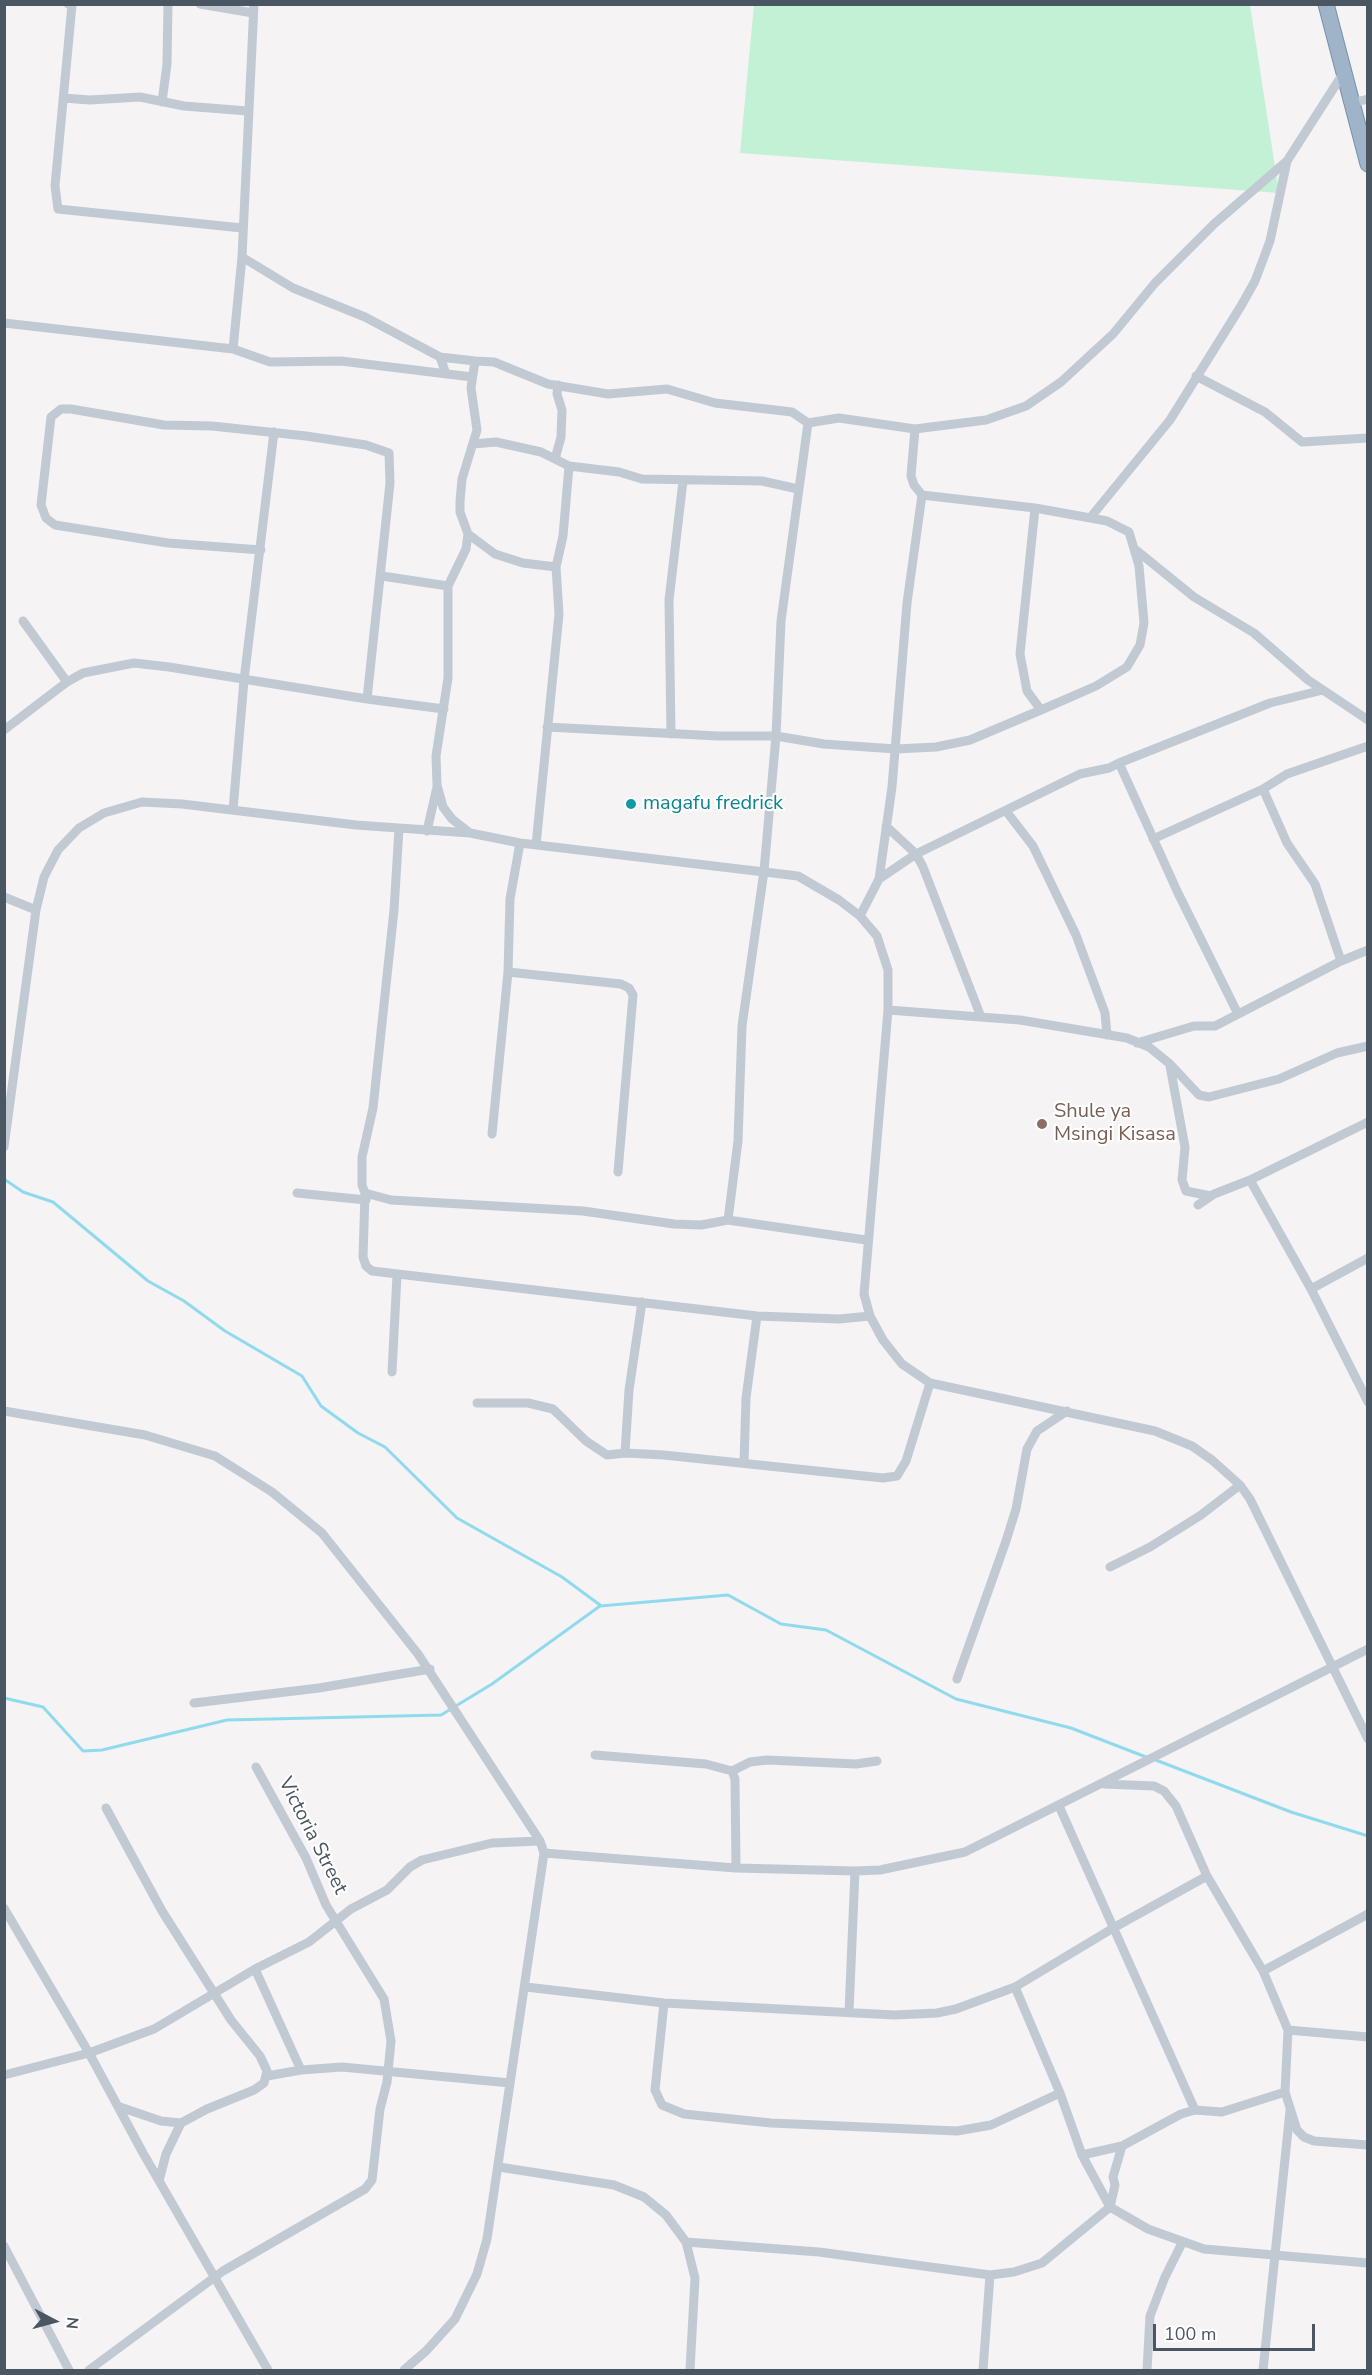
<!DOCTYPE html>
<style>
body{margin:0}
#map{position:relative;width:1372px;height:2375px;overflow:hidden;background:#f5f3f3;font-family:"Nunito Sans",sans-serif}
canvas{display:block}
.frame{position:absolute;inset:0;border:6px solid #4a5661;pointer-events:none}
.north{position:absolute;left:24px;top:2291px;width:60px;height:60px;-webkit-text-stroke:4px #fff;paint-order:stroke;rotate:96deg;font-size:16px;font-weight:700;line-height:24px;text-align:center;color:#4a5661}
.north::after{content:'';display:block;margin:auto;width:21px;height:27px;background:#4a5661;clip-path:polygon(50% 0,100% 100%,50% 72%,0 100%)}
.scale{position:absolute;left:1153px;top:2324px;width:162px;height:27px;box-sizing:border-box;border:3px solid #4a5661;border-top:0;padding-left:8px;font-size:18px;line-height:21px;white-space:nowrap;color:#4a5661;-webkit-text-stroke:4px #fff;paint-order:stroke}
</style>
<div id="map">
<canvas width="1372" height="2375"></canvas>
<div class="frame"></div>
<div class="north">N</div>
<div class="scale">100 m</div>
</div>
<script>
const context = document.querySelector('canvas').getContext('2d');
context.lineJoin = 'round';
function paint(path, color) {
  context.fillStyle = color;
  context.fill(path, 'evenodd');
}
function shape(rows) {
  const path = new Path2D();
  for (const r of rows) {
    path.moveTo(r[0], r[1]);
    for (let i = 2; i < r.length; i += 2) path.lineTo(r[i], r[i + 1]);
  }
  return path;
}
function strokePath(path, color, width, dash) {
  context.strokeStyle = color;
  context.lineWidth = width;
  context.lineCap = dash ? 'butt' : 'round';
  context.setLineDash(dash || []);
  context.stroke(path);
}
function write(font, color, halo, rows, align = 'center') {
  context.font = font + ' "Nunito Sans",sans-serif';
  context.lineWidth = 4.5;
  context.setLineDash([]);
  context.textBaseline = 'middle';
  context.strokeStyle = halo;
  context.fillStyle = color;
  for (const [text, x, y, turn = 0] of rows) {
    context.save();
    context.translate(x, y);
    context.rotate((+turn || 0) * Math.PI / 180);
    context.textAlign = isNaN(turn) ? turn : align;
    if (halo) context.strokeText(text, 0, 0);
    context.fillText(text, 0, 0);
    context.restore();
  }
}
paint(shape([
 [754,5,1250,5,1279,193,740,153]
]), '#c3f1d5');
strokePath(shape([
 [4,1179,23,1192,53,1202,148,1281,184,1301,225,1331,302,1376,321,1406,358,1433,385,1447,457,1518,562,1577,600,1605],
 [4,1698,43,1707,83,1751,102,1750,227,1720,441,1715,492,1684,600,1606,728,1595,781,1624,826,1630,956,1699,1071,1728,1146,1757],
 [1153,1759,1291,1812,1368,1836]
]), '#90daee', 3);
const trunk = shape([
 [1326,4,1368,164]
]);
strokePath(trunk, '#7690ad', 17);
strokePath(shape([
 [68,4,72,5,55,186,58,209,242,228],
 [200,4,253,13],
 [63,98,90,100,140,97,184,106,248,111],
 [162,102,167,64,168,4],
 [1352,103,1368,99],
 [242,257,293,288,365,317,440,357,446,374],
 [4,323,233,349,270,362,341,361,472,377],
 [233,349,242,257,254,4],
 [440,357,475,361,471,388,477,430,462,479,460,501,460,512,468,534,466,549,448,586,448,678,436,756,437,785,443,807,452,819,470,833],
 [475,361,494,362,548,384,608,394,667,389,715,403,792,412,808,423,839,418,915,429,986,420,1026,406,1061,382,1113,334,1155,283,1214,224,1287,161],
 [1196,376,1265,412,1302,442,1368,438],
 [473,444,496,442,541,452,569,466,619,472,642,479,762,481,798,489],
 [555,459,561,437,562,410,557,394,558,385],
 [1035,508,1020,654,1027,691,1041,710],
 [1090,518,1170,420,1241,306,1255,281,1270,241,1287,161,1344,72],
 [468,534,495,554,523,563,556,567],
 [261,550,168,543,55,525,46,518,41,505,51,417,61,409,71,409,164,425,212,426,306,436,366,445,389,453,390,483,367,699,444,709],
 [1136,550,1194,597,1254,633,1308,680,1368,720],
 [382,576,448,586],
 [23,621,67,682],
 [547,727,718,736,776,736,824,744,896,749,936,747,970,740,1041,710,1096,686,1127,667,1140,645,1144,623,1139,566,1129,532,1107,521,1035,508,922,495,914,485,911,476,915,429],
 [4,730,67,682,83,673,134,663,169,667,367,699],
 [671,734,669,600,683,481],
 [1119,763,1270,703,1323,690],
 [1263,789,1287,843,1315,884,1341,961],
 [233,810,244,680,274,432],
 [1006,811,1033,846,1076,935,1105,1013,1107,1035],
 [886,826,916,854,923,867,981,1017],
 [399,829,394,910,373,1108,362,1157,362,1185,365,1193,391,1200,583,1211,674,1224,701,1225,728,1220,866,1240],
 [427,831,437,787],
 [1153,839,1263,789,1287,774,1368,746],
 [536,845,559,614,556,567,563,536,569,466],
 [879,879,916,854,1080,774,1109,768,1119,763,1178,893,1237,1012],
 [4,897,36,910],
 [860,916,879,879,892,787,907,603,922,495],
 [508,972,621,984,629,988,633,995,618,1172],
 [888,1010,1020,1020,1127,1038,1149,1047,1170,1064,1199,1095,1209,1097,1279,1079,1337,1053,1368,1046],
 [1137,1043,1194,1026,1215,1026,1341,961,1368,950],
 [1170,1066,1185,1147,1182,1180,1186,1191,1211,1196],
 [492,1134,508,972,510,899,520,843],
 [4,1147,36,910,44,877,58,850,79,828,104,813,142,802,182,804,356,825,470,833,520,843,798,876,839,900,860,916,877,936,888,970,888,1010,864,1294,870,1316,883,1340,902,1364,930,1383,1155,1431,1192,1446,1212,1460,1240,1485,1250,1499,1368,1739],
 [1250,1180,1311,1289,1368,1402],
 [297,1193,366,1200],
 [365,1193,363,1257,366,1266,372,1271,757,1316,839,1319,870,1316],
 [1198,1205,1214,1194,1250,1180,1368,1122],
 [728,1220,738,1141,742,1026,764,871,776,736,781,621,808,423],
 [1311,1289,1368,1258],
 [392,1372,397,1275],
 [477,1403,528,1403,553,1409,586,1441,607,1455,625,1453,664,1455,883,1478,897,1476,906,1461,930,1383],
 [4,1411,145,1435,215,1456,272,1492,322,1533,418,1654,540,1841,544,1853,487,2239,477,2274,455,2319,426,2351,404,2370],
 [625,1453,629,1390,642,1302],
 [744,1463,746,1398,757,1316],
 [1110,1567,1150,1547,1201,1515,1240,1485],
 [957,1679,1006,1541,1016,1509,1027,1449,1037,1431,1067,1411],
 [194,1703,319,1688,430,1669],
 [595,1755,706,1764,732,1771,735,1779,736,1868],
 [732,1771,750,1762,767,1760,856,1764,877,1761],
 [1104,1784,1154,1786,1164,1791,1176,1806,1207,1876,1263,1971,1288,2030,1285,2092,1297,2130,1304,2137,1314,2141,1368,2145],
 [1059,1806,1195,2110],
 [106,1808,162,1911,231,2020,260,2056,267,2071,264,2083,254,2090,207,2109,181,2123,166,2154,159,2181],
 [544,1853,736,1868,855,1871,880,1870,965,1852,1368,1649],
 [4,1908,89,2053,143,2153,268,2370],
 [255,1969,301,2070],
 [1263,1971,1368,1914],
 [526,1987,664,2003,895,2015,937,2013,956,2009,1015,1987,1115,1927,1207,1876],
 [1015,1987,1060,2093,1082,2155,1110,2207,1148,2229,1204,2249,1368,2263],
 [664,2003,655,2090,662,2105,684,2114,771,2123,957,2131,991,2125,1060,2093],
 [849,2012,855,1871],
 [1288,2030,1368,2037],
 [4,2075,89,2053,154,2029,255,1969,309,1942,351,1909,387,1890,410,1867,422,1860,492,1843,540,1841],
 [267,2076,301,2070,342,2067,510,2083],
 [120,2107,161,2121,181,2123],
 [1082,2155,1122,2146,1181,2114,1195,2110,1222,2112,1285,2092],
 [499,2167,614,2185,644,2197,666,2215,686,2242,695,2278,690,2370],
 [686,2242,819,2252,990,2275,1014,2272,1042,2263,1110,2207,1115,2185,1113,2177,1122,2146],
 [4,2246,69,2370],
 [89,2370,223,2271,365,2189,372,2180,380,2109,387,2082,391,2041,384,1999,326,1905,306,1858,256,1767],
 [983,2370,990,2275],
 [1147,2370,1150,2316,1165,2277,1182,2243],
 [1263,2370,1290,2111]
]), '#c1cad2', 9);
strokePath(trunk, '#9fb4c9', 15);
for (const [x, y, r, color] of [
 [631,804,6,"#0f9aa8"],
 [1042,1124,6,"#8d6e63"]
]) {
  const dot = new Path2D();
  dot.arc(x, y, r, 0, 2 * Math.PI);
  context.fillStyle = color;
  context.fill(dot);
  strokePath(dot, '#fff', 2);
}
write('20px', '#0d838f', '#fff', [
 ["magafu fredrick",643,804]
], 'left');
write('20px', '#785e54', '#fff', [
 ["Shule ya",1054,1112],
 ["Msingi Kisasa",1054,1135]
], 'left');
write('20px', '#4a5661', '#fff', [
 ["Victoria Street",312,1836,63]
]);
</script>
